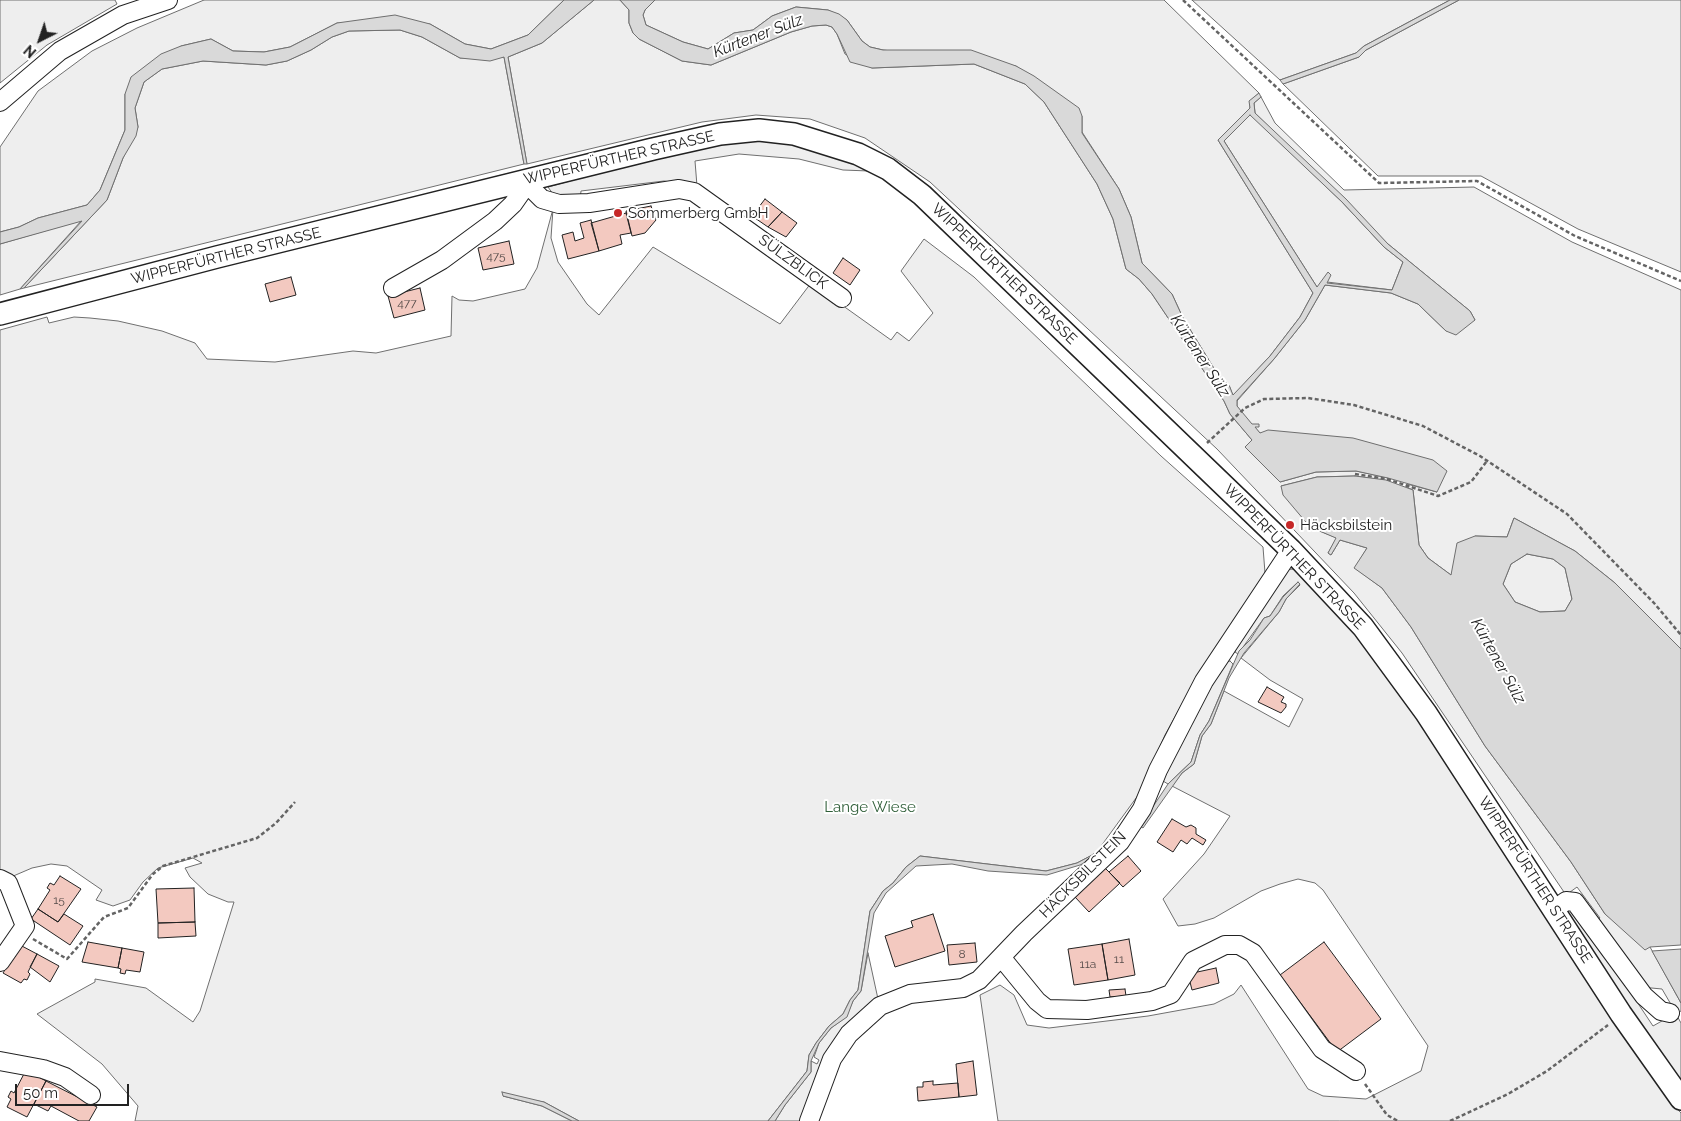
<!DOCTYPE html>
<meta charset="utf-8">
<style>
body{margin:0}
#map{position:relative;width:1681px;height:1121px;overflow:hidden;background:#fff;font-family:Raleway,sans-serif}
canvas{display:block}
.north{position:absolute;left:15px;top:15px;width:50px;height:50px;-webkit-text-stroke:4px #fff;paint-order:stroke;rotate:221deg;font-size:14px;font-weight:700;line-height:20px;text-align:center;color:#222}
.north::after{content:'';display:block;margin:auto;width:18px;height:22px;background:#222;clip-path:polygon(50% 0,100% 100%,50% 72%,0 100%)}
.scale{position:absolute;left:15px;top:1084px;width:114px;height:22px;box-sizing:border-box;border:2px solid #222;border-top:0;padding-left:6px;font-size:15px;line-height:18px;white-space:nowrap;color:#222;-webkit-text-stroke:4px #fff;paint-order:stroke}
</style>
<div id="map">
<canvas width="1681" height="1121"></canvas>
<div class="north">N</div>
<div class="scale">50 m</div>
</div>
<script>
const context = document.querySelector('canvas').getContext('2d');
context.lineJoin = 'round';
function paint(path, color) {
  context.fillStyle = color;
  context.fill(path, 'evenodd');
}
function shape(rows) {
  const path = new Path2D();
  for (const r of rows) {
    path.moveTo(r[0], r[1]);
    for (let i = 2; i < r.length; i += 2) path.lineTo(r[i], r[i + 1]);
  }
  return path;
}
function strokePath(path, color, width, dash) {
  context.strokeStyle = color;
  context.lineWidth = width;
  context.lineCap = dash ? 'butt' : 'round';
  context.setLineDash(dash || []);
  context.stroke(path);
}
function write(font, color, halo, rows, align = 'center') {
  context.font = font + ' Raleway,sans-serif';
  context.lineWidth = 4;
  context.setLineDash([]);
  context.textBaseline = 'middle';
  context.strokeStyle = halo;
  context.fillStyle = color;
  for (const [text, x, y, turn = 0] of rows) {
    context.save();
    context.translate(x, y);
    context.rotate((+turn || 0) * Math.PI / 180);
    context.textAlign = isNaN(turn) ? turn : align;
    if (halo) context.strokeText(text, 0, 0);
    context.fillText(text, 0, 0);
    context.restore();
  }
}
const green = shape([
 [0,0,115,0,117,4,47,45,0,83,0,0],
 [204,0,564,0,528,35,491,49,465,44,430,24,337,23,290,47,264,52,233,51,211,39,181,46,125,94,125,130,100,190,87,205,38,218,19,227,0,232,0,147,38,91,92,51,137,28,204,0],
 [594,0,620,0,629,10,629,23,633,33,639,39,682,61,711,65,791,32,812,26,826,25,832,27,837,34,845,54,872,68,974,64,1025,84,1044,102,1097,184,1113,219,1126,269,1139,279,1152,294,1224,401,1230,414,1252,440,1245,447,1280,482,1316,472,1356,471,1388,478,1387,481,1355,476,1317,477,1281,486,1310,527,1337,538,1328,553,1331,555,1340,540,1367,548,1355,568,1382,588,1411,627,1485,746,1571,862,1605,914,1650,947,1681,1003,1681,1011,1676,1014,1681,1023,1681,1086,1566,910,1576,910,1653,1026,1676,1013,1662,989,1641,987,1597,920,1600,918,1577,887,1566,895,1402,653,1354,593,1217,449,930,182,865,138,810,119,756,115,702,122,527,164,508,57,542,43,594,0],
 [655,0,1164,0,1259,93,1250,101,1250,108,1218,140,1313,293,1300,317,1270,356,1233,396,1229,385,1218,375,1183,318,1172,294,1142,263,1131,217,1119,189,1082,132,1082,116,1016,66,883,50,870,47,862,41,847,20,828,10,796,7,772,16,753,30,734,33,708,49,683,42,646,25,643,15,645,10,655,0],
 [1192,0,1450,0,1364,46,1356,53,1280,80,1192,0],
 [1459,0,1681,0,1681,272,1578,229,1481,176,1378,176,1283,84,1359,57,1366,50,1459,0],
 [400,30,422,37,460,58,504,57,524,164,24,288,107,200,123,158,138,127,135,108,144,82,162,69,203,61,266,65,287,61,311,50,332,37,349,31,400,30],
 [1261,97,1275,123,1344,190,1474,187,1572,242,1681,290,1681,649,1615,583,1575,551,1514,518,1507,537,1475,536,1451,575,1428,558,1419,545,1413,490,1406,487,1407,484,1437,492,1260,433,1244,416,1237,406,1237,401,1274,359,1305,320,1325,285,1391,293,1418,304,1446,331,1475,320,1470,311,1388,244,1255,113,1254,103,1261,97],
 [1250,114,1342,202,1384,247,1403,262,1392,290,1327,282,1317,287,1224,141,1250,114],
 [750,140,799,144,845,158,869,171,843,170,799,159,739,154,695,161,697,186,664,181,581,191,580,200,555,197,548,187,700,145,750,140],
 [553,209,551,238,558,262,587,304,599,315,653,247,780,324,811,283,891,340,897,332,909,341,933,313,901,271,924,239,974,277,1161,456,1263,547,1265,573,1198,675,1165,735,1139,794,1096,853,1077,863,1046,871,920,856,906,867,893,883,883,891,870,911,858,990,850,1000,843,1014,829,1026,816,1043,809,1055,807,1071,768,1121,579,1121,544,1102,503,1096,542,1106,572,1121,135,1121,138,1106,102,1064,37,1014,95,982,95,979,146,988,193,1022,200,1011,234,902,228,902,208,894,190,877,185,868,202,863,193,858,158,868,143,882,130,900,113,906,96,900,102,890,67,866,51,864,32,868,11,877,0,872,0,330,47,317,49,323,74,317,90,318,118,321,162,331,195,343,207,359,275,362,353,351,376,353,451,336,452,296,459,300,473,301,525,289,537,268,553,209],
 [82,220,20,289,0,295,0,244,82,220],
 [1527,554,1553,559,1565,568,1572,599,1565,611,1540,612,1515,602,1503,584,1511,564,1527,554],
 [1292,569,1304,572,1387,672,1622,1034,1667,1098,1681,1113,1681,1121,998,1121,980,995,1000,985,1014,995,1027,1025,1049,1028,1148,1016,1214,1004,1234,994,1241,985,1308,1089,1323,1096,1366,1099,1421,1071,1428,1046,1323,890,1315,883,1298,879,1280,884,1261,891,1214,918,1195,924,1178,926,1163,899,1204,854,1230,816,1172,786,1182,773,1194,764,1202,736,1211,724,1224,691,1289,727,1303,699,1270,680,1241,658,1279,612,1286,599,1300,585,1298,582,1283,596,1270,616,1264,618,1238,654,1235,652,1236,647,1287,570,1292,569],
 [1230,661,1233,664,1209,721,1200,735,1191,762,1168,784,1163,781,1179,743,1212,685,1226,662,1230,661],
 [868,953,878,999,858,1015,831,1045,803,1121,775,1121,785,1105,811,1072,811,1061,817,1064,819,1060,814,1057,819,1043,831,1028,846,1017,853,1001,861,991,868,953]
]);
paint(green, '#eee');
strokePath(green, '#6f6f6f', 1);
const water = shape([
 [564,0,594,0,542,43,508,57,527,164,524,164,504,57,490,61,460,58,422,37,400,30,349,31,332,37,311,50,287,61,266,65,203,61,162,69,144,82,135,108,138,127,136,136,123,158,107,200,24,288,20,289,82,221,0,244,0,232,19,227,38,218,87,205,100,190,125,130,125,94,131,77,161,54,181,46,211,39,233,51,264,52,290,47,337,23,395,15,430,24,465,44,491,49,528,35,564,0],
 [620,0,655,0,645,10,643,15,646,25,683,42,708,49,734,33,753,30,772,16,796,7,828,10,839,14,847,20,862,41,870,47,883,50,971,50,1016,66,1034,76,1079,108,1082,116,1082,133,1119,189,1131,217,1142,263,1172,294,1183,318,1218,375,1229,385,1233,395,1270,356,1300,317,1313,293,1218,140,1250,108,1249,101,1259,93,1261,97,1254,103,1255,113,1346,199,1388,244,1470,311,1475,320,1456,335,1446,331,1418,304,1391,293,1325,285,1305,320,1274,359,1237,400,1237,406,1252,424,1259,424,1259,427,1255,427,1260,433,1268,430,1353,438,1433,460,1447,471,1437,492,1388,478,1356,471,1316,472,1280,482,1245,447,1252,440,1230,414,1224,401,1152,294,1139,279,1126,269,1113,219,1097,184,1044,102,1025,84,974,64,872,68,850,62,837,34,832,27,826,25,812,26,791,32,711,65,682,61,639,39,633,33,629,23,629,10,620,0],
 [1250,115,1342,202,1384,247,1403,262,1392,290,1327,283,1331,275,1328,272,1317,287,1224,141,1250,115],
 [1450,0,1459,0,1366,50,1359,57,1283,84,1280,80,1356,53,1364,46,1450,0],
 [1355,476,1386,480,1413,490,1419,545,1428,558,1451,575,1457,543,1475,536,1507,537,1514,518,1575,551,1615,583,1681,649,1681,945,1650,947,1645,950,1605,914,1571,862,1485,746,1411,627,1382,588,1354,568,1367,548,1340,540,1331,555,1328,553,1336,538,1310,527,1283,495,1281,486,1317,477,1355,476],
 [1527,554,1553,559,1565,568,1572,599,1565,611,1540,612,1515,602,1503,584,1511,564,1527,554],
 [1298,582,1300,584,1286,599,1279,612,1244,653,1229,678,1211,724,1202,736,1194,764,1182,773,1143,828,1140,826,1168,784,1191,762,1200,735,1209,721,1239,651,1250,640,1264,618,1270,616,1283,597,1298,582],
 [1096,853,1092,859,1080,865,1047,875,988,871,952,864,916,866,886,893,874,913,861,991,853,1001,847,1017,831,1028,819,1043,811,1061,811,1072,785,1105,775,1121,768,1121,807,1071,809,1055,816,1043,829,1026,843,1014,850,1000,858,990,870,911,883,891,893,883,906,867,920,856,1046,871,1077,863,1096,853],
 [1681,949,1681,1003,1652,951,1681,949],
 [502,1092,544,1102,579,1121,572,1121,542,1106,503,1096,502,1092]
]);
paint(water, '#d9d9d9');
strokePath(water, '#6f6f6f', 1);
const building = shape([
 [765,199,782,212,768,227,752,216,765,199],
 [651,206,656,220,645,233,632,236,626,211,651,206],
 [782,212,797,223,786,237,768,227,782,212],
 [626,213,631,233,620,235,622,244,599,251,591,223,626,213],
 [591,220,599,251,568,259,562,235,573,232,575,241,584,238,580,223,591,220],
 [509,241,514,264,483,270,478,248,509,241],
 [843,258,860,270,850,285,833,273,843,258],
 [291,277,296,295,270,302,265,284,291,277],
 [420,288,425,310,394,318,388,296,420,288],
 [1267,687,1284,697,1281,702,1286,704,1286,707,1281,713,1258,702,1267,687],
 [1172,819,1186,827,1191,825,1196,828,1196,834,1206,840,1203,845,1192,838,1187,844,1181,840,1173,852,1157,842,1172,819],
 [1128,856,1141,871,1123,887,1109,872,1128,856],
 [1105,868,1120,883,1089,912,1075,897,1105,868],
 [60,876,81,889,58,922,38,909,50,890,47,888,50,883,54,885,60,876],
 [194,888,195,922,158,923,156,889,194,888],
 [38,909,58,922,64,914,83,926,70,945,31,919,38,909],
 [933,914,945,951,895,967,885,936,913,927,911,921,933,914],
 [195,922,196,936,158,938,158,923,195,922],
 [1129,939,1135,975,1108,980,1102,944,1129,939],
 [88,942,122,948,118,968,82,962,88,942],
 [1324,942,1381,1019,1337,1052,1280,975,1324,942],
 [975,943,977,962,949,965,947,945,975,943],
 [1102,944,1108,980,1074,985,1068,949,1102,944],
 [20,945,37,954,28,972,30,974,27,980,24,979,21,983,3,973,20,945],
 [122,948,144,952,140,972,126,970,125,974,120,973,121,969,118,968,122,948],
 [37,954,59,966,50,982,30,967,37,954],
 [1216,968,1219,983,1192,990,1188,974,1216,968],
 [1125,989,1126,996,1110,997,1109,990,1125,989],
 [973,1061,977,1095,959,1097,956,1064,973,1061],
 [26,1070,46,1081,27,1117,7,1107,11,1099,8,1097,11,1091,14,1093,26,1070],
 [46,1081,97,1107,89,1121,79,1121,51,1106,48,1111,34,1104,46,1081],
 [933,1081,933,1085,958,1083,959,1097,918,1101,917,1087,923,1087,923,1082,933,1081]
]);
paint(building, '#f3c9c0');
strokePath(building, '#222', 1);
const minor = shape([
 [0,102,60,51,123,15,168,0],
 [524,181,542,199,559,204,589,203,679,189,694,192,842,298],
 [393,288,442,260,495,221,513,204,527,184],
 [0,879,8,883,25,926,0,962],
 [1555,909,1566,901,1575,902,1644,996,1661,1011,1670,1013],
 [1001,957,1037,1001,1047,1009,1087,1010,1152,1001,1171,994,1193,961,1225,945,1239,945,1253,953,1322,1049,1356,1071],
 [0,1061,43,1069,65,1077,91,1095],
 [809,1121,832,1059,849,1034,880,1006,910,994,963,988,979,980,1024,933,1120,842,1142,809,1158,770,1204,681,1291,550]
]);
const major = shape([
 [0,314,217,257,653,149,720,134,759,130,794,134,858,154,888,169,922,195,1291,550,1363,627,1426,713,1621,1014,1681,1099]
]);
strokePath(minor, '#222', 20);
strokePath(major, '#222', 24);
strokePath(shape([
 [1183,0,1379,183,1477,181,1575,236,1681,281],
 [1207,443,1245,408,1264,399,1308,398,1354,405,1423,426,1480,456,1567,514,1654,603,1681,635],
 [1355,474,1387,479,1438,496,1471,482,1487,461],
 [33,939,67,959,104,917,128,908,153,874,163,866,257,838,276,823,295,802],
 [1365,1084,1387,1115,1398,1121],
 [1450,1121,1508,1094,1547,1071,1608,1025]
]), '#646464', 2.5, [4, 2.5]);
strokePath(minor, '#fff', 18);
strokePath(major, '#fff', 21);
for (const [x, y, r, color] of [
 [618,213,5,"#c62828"],
 [1290,525,5,"#c62828"]
]) {
  const dot = new Path2D();
  dot.arc(x, y, r, 0, 2 * Math.PI);
  context.fillStyle = color;
  context.fill(dot);
  strokePath(dot, '#fff', 2);
}
write('12px', '#564c4a', null, [
 ["475",496,256],
 ["477",407,303],
 ["15",59,900],
 ["8",962,954],
 ["11",1119,959],
 ["11a",1088,964]
]);
write('15px', '#222', '#fff', [
 ["WIPPERFÜRTHER STRASSE",619,158,-13],
 ["WIPPERFÜRTHER STRASSE",226,256,-14],
 ["SÜLZBLICK",793,262,36],
 ["WIPPERFÜRTHER STRASSE",1004,274,44],
 ["WIPPERFÜRTHER STRASSE",1294,557,46],
 ["HÄCKSBILSTEIN",1083,875,-45],
 ["WIPPERFÜRTHER STRASSE",1535,880,57]
]);
write('15px', '#222', '#fff', [
 ["Sommerberg GmbH",628,213],
 ["Häcksbilstein",1300,525]
], 'left');
write('15px', '#2f5e38', '#fff', [
 ["Lange Wiese",870,807]
]);
write('italic 16px', '#222', '#fff', [
 ["Kürtener Sülz",758,36,-21],
 ["Kürtener Sülz",1200,356,57],
 ["Kürtener Sülz",1498,661,61]
]);
</script>
